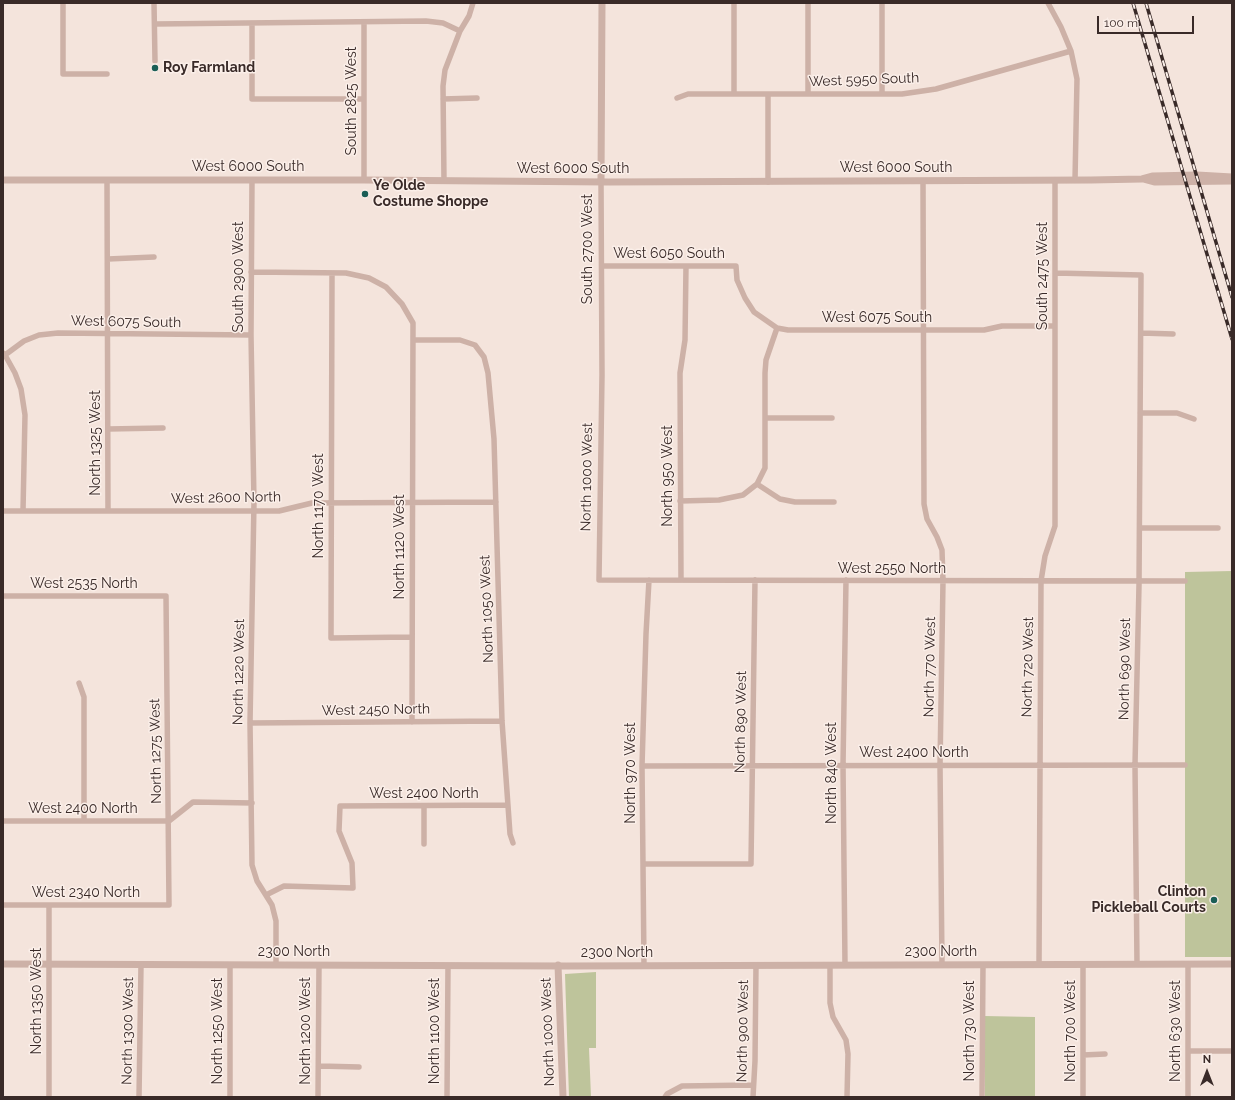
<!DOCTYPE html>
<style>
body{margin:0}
#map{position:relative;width:1235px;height:1100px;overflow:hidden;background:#f4e4dc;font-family:Raleway,sans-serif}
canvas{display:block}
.frame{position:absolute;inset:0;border:4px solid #392a28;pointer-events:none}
.north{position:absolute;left:1187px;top:1052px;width:40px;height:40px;-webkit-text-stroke:3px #fbefe9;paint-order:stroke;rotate:0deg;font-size:11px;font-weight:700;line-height:16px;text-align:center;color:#392a28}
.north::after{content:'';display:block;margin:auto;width:14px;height:18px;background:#392a28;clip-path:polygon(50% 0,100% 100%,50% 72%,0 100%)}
.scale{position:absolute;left:1097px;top:16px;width:97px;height:18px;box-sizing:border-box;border:2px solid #392a28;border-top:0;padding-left:5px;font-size:12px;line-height:14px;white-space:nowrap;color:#392a28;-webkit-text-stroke:3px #fbefe9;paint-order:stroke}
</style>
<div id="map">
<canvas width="1235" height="1100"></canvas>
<div class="frame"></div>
<div class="north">N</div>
<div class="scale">100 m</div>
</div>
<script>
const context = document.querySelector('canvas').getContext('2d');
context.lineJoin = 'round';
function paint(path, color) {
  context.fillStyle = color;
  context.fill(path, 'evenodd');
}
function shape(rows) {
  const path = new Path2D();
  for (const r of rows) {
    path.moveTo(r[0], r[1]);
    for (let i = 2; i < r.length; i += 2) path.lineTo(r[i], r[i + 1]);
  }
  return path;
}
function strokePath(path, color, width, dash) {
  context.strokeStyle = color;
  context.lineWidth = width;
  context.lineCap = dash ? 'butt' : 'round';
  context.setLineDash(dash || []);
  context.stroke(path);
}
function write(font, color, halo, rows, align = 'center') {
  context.font = font + ' Raleway,sans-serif';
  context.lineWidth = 3;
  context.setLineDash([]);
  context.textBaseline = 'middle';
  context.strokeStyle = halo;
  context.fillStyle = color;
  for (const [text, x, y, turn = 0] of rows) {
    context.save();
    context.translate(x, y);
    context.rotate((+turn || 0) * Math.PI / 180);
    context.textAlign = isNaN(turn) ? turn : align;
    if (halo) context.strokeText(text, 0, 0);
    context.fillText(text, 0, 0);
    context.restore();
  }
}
paint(shape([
 [1232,571,1232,957,1185,957,1185,572],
 [596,972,596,1048,589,1048,591,1097,569,1097,565,974],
 [984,1016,1035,1017,1035,1097,985,1097]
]), '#bec49b');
strokePath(shape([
 [63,3,63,74,107,74],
 [154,3,155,61],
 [734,3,734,94],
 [808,3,808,94],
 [882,3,882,94],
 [1048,3,1061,27,1071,51,1077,79,1075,180],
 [252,23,252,99,364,99],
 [155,24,426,21,443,23,460,31],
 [768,94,768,182],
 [677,98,688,94,902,94,936,89,1071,51],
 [443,99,477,98],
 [107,180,108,511],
 [252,180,251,335,254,502,250,723,252,865,257,881,272,905,276,921,276,965],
 [364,180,364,22],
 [444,181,443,86,445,70,460,31,469,16,473,3],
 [923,181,924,504,927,519,937,537,942,550,943,581,940,765,942,965],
 [601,182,602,375,599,580,1185,581],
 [108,259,154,257],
 [602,266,736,266,737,280,745,298,754,312,777,328,788,330,984,330,1002,326,1055,326],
 [251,272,346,273,369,278,386,287,402,304,413,323,412,722],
 [332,273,331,638,412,637],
 [1055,273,1141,275,1139,585,1135,765,1137,964],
 [1141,333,1173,334],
 [413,340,460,340,475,345,484,357,488,373,494,439,502,721,510,834,513,843],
 [3,353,5,355,15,373,21,389,25,415,23,511],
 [5,355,24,341,39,335,58,333,251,335],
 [1140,413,1177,413,1194,419],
 [765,418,832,418],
 [108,429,163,428],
 [757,484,765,468,765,373,766,360,777,328],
 [680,501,719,500,743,495,757,484,780,499,795,502,834,502],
 [3,511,279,511,312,503,496,502],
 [1140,528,1218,528],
 [681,580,680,373,685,340,686,266],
 [3,596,166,596,169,905,3,905],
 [79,683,84,697,84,820],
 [250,723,502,721],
 [642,766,1185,765],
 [424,806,424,844],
 [3,821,169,821,193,802,252,803],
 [643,864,751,864,755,580],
 [266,895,284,886,353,888,352,863,339,831,340,806,508,805],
 [1083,964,1083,1097],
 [230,965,230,1097],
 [644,965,642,766,646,634,649,580],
 [830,965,830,1003,833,1017,846,1040,848,1054,847,1097],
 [845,965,843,765,846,580],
 [1039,965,1041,581,1045,556,1055,526,1055,180],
 [1188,1051,1232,1051],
 [1083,1055,1105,1054],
 [319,1066,359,1067],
 [49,1097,49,905],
 [139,1097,141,965],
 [318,1097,319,965],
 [447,1097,448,966],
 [665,1097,667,1094,682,1086,753,1085],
 [753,1097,755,1061,756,965],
 [982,1097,983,965],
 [1188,1097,1188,964]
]), '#cdb1a7', 5.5);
strokePath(shape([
 [1144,179,1155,182,1232,181],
 [3,180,364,180,608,182,1091,180,1142,179,1153,176,1197,175,1232,177],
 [601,182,602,3],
 [3,964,566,966,1232,964],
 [558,965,563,1097]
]), '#cdb1a7', 7);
const rail = shape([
 [1133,3,1232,339],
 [1146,3,1232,297]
]);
strokePath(rail, '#392a28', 3.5);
strokePath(rail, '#fbefe9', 2, [6]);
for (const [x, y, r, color] of [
 [155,68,4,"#1a5e56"],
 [365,194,4,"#1a5e56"],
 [1214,900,4,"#1a5e56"]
]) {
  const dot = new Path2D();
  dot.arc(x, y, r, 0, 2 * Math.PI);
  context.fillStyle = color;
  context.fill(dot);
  strokePath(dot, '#fbefe9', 1.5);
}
write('bold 14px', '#392a28', '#fbefe9', [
 ["Roy Farmland",163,68],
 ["Ye Olde",373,186],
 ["Costume Shoppe",373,202],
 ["Clinton",1206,892,"right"],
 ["Pickleball Courts",1206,908,"right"]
], 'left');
write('14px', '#392a28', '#fbefe9', [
 ["West 5950 South",864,80,-2],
 ["South 2825 West",352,101,-90],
 ["West 6000 South",248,167],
 ["West 6000 South",896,168],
 ["West 6000 South",573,169],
 ["South 2700 West",588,249,-90],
 ["West 6050 South",669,254],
 ["South 2475 West",1043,276,-90],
 ["South 2900 West",239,277,-90],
 ["West 6075 South",877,318],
 ["West 6075 South",126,322,1],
 ["North 1325 West",96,443,-90],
 ["North 950 West",668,476,-90],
 ["North 1000 West",587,477,-89],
 ["West 2600 North",226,498,-1],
 ["North 1170 West",319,506,-90],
 ["North 1120 West",400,547,-90],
 ["West 2550 North",892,569],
 ["West 2535 North",84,584],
 ["North 1050 West",487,609,-92],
 ["North 770 West",930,667,-89],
 ["North 720 West",1028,667,-89],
 ["North 690 West",1125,669,-89],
 ["North 1220 West",239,672,-89],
 ["West 2450 North",376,710,-1],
 ["North 890 West",741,722,-89],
 ["North 1275 West",156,751,-91],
 ["West 2400 North",914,753],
 ["North 970 West",631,773,-90],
 ["North 840 West",832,773,-90],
 ["West 2400 North",424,794],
 ["West 2400 North",83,809],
 ["West 2340 North",86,893],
 ["2300 North",294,952],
 ["2300 North",941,952],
 ["2300 North",617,953],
 ["North 1350 West",37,1001,-90],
 ["North 1300 West",128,1031,-89],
 ["North 1250 West",218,1031,-90],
 ["North 1200 West",306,1031,-90],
 ["North 1100 West",435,1031,-90],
 ["North 900 West",743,1031,-89],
 ["North 730 West",970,1031,-90],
 ["North 700 West",1071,1031,-90],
 ["North 630 West",1176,1031,-90],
 ["North 1000 West",548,1032,-92]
]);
</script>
